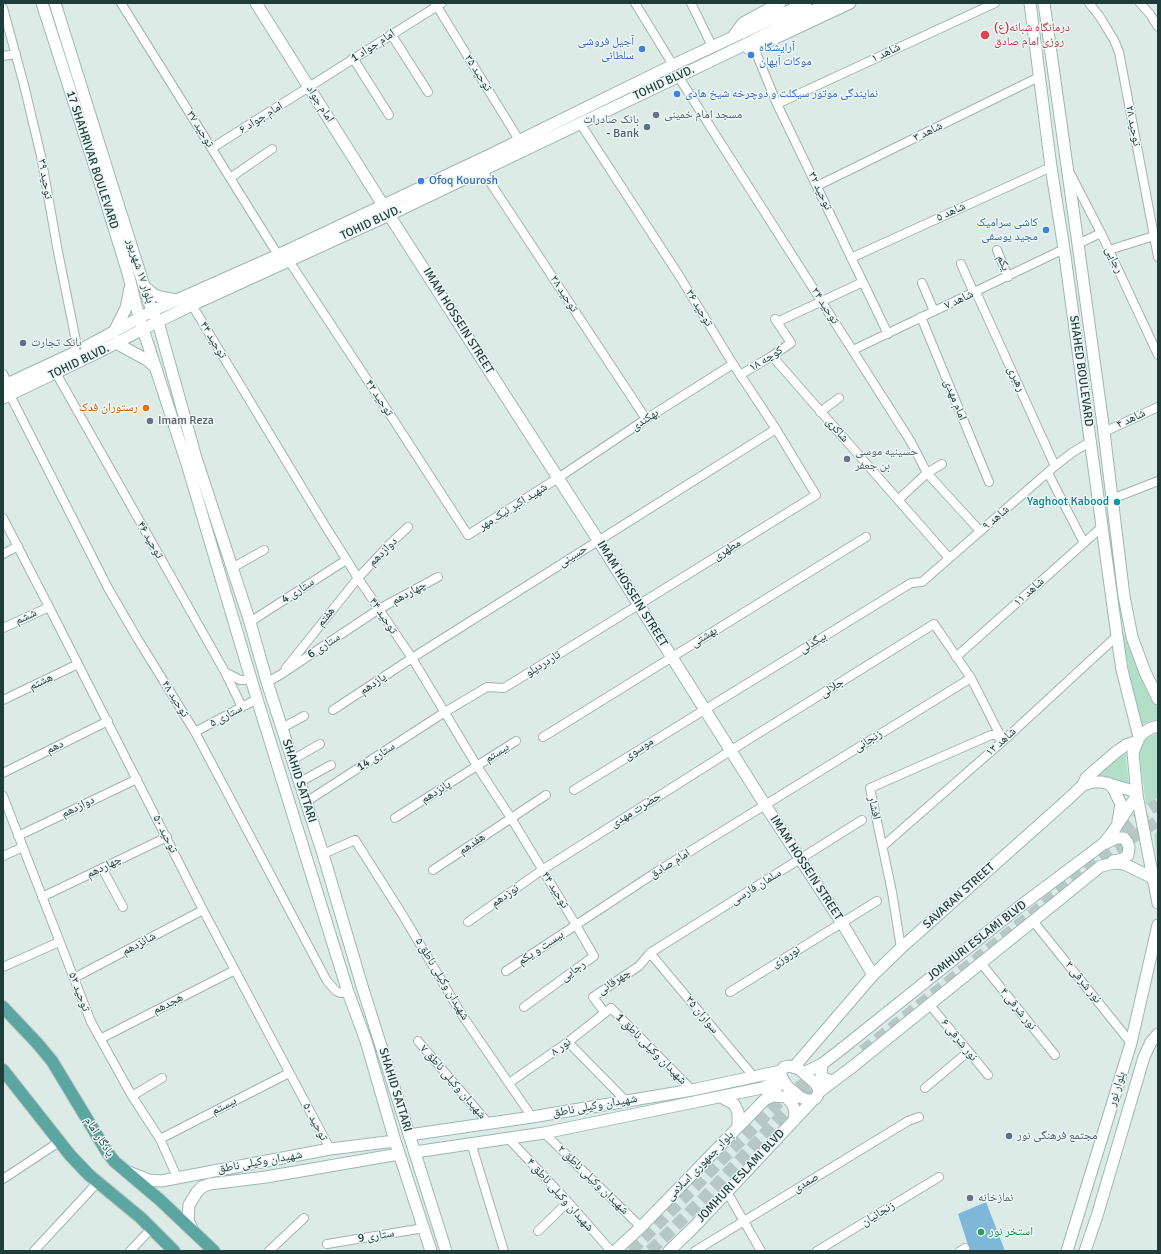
<!DOCTYPE html>
<meta charset="utf-8">
<style>
body{margin:0}
#map{position:relative;width:1161px;height:1254px;overflow:hidden;background:#ddebe7;font-family:Signika,sans-serif}
canvas{display:block}
.frame{position:absolute;inset:0;border:4px solid #1d3c3a;pointer-events:none}
</style>
<div id="map">
<canvas width="1161" height="1254"></canvas>
<div class="frame"></div>
</div>
<script>
const context = document.querySelector('canvas').getContext('2d');
context.lineJoin = 'round';
function paint(path, color) {
  context.fillStyle = color;
  context.fill(path, 'evenodd');
}
function shape(rows) {
  const path = new Path2D();
  for (const r of rows) {
    path.moveTo(r[0], r[1]);
    for (let i = 2; i < r.length; i += 2) path.lineTo(r[i], r[i + 1]);
  }
  return path;
}
function strokePath(path, color, width, dash) {
  context.strokeStyle = color;
  context.lineWidth = width;
  context.lineCap = dash ? 'butt' : 'round';
  context.setLineDash(dash || []);
  context.stroke(path);
}
function write(font, color, halo, rows, align = 'center') {
  context.font = font + ' Signika,"Noto Naskh Arabic",sans-serif';
  context.lineWidth = 3;
  context.setLineDash([]);
  context.textBaseline = 'middle';
  context.strokeStyle = halo;
  context.fillStyle = color;
  for (const [text, x, y, turn = 0] of rows) {
    context.save();
    context.translate(x, y);
    context.rotate((+turn || 0) * Math.PI / 180);
    context.textAlign = isNaN(turn) ? turn : align;
    if (halo) context.strokeText(text, 0, 0);
    context.fillText(text, 0, 0);
    context.restore();
  }
}
paint(shape([
 [1121,627,1147,687,1158,705,1158,719,1150,721,1139,726],
 [1158,733,1158,797,1146,805,1139,752,1141,743,1146,738],
 [1125,748,1129,785,1092,777],
 [1158,831,1158,868,1154,834]
]), '#b3dfc8');
paint(shape([
 [986,1202,1005,1251,970,1251,958,1214]
]), '#7eb7d7');
strokePath(shape([
 [1108,842,1147,811,1158,804],
 [863,1051,1104,856,1158,821],
 [631,1251,779,1102,818,1073],
 [650,1251,702,1200,787,1110,826,1081]
]), '#b7c8c4', 12, [12, 6]);
const street = shape([
 [121,3,278,255],
 [435,3,519,140],
 [635,3,673,65],
 [691,3,712,46],
 [1089,3,1100,17,1114,40,1119,52,1158,257],
 [1140,3,1150,14,1158,27],
 [3,8,24,85,41,156,58,252,78,351],
 [391,34,428,92],
 [752,43,777,104,888,334],
 [3,56,16,54],
 [353,58,389,115],
 [678,76,911,442,927,473,980,531],
 [777,104,995,3],
 [212,148,442,3],
 [482,170,646,419],
 [1070,173,1101,233,1158,355],
 [230,178,272,149],
 [817,186,1039,77],
 [1078,244,1101,233],
 [997,250,1008,277],
 [1109,250,1157,235],
 [851,258,1051,167],
 [289,261,380,399,468,535,558,478,646,419,733,364],
 [961,264,974,293],
 [922,283,934,311],
 [976,292,1055,466],
 [192,305,324,524,358,578,412,658,477,766,511,818,576,925,594,956,524,1007],
 [921,317,989,482],
 [777,322,863,282],
 [853,350,1064,249],
 [772,356,949,558],
 [56,373,225,672,242,707],
 [3,374,8,384],
 [740,375,772,356,791,343,775,319],
 [10,395,108,588,137,638,195,732,327,981,336,991,341,993,348,992],
 [820,412,839,398],
 [1104,432,1158,407],
 [1048,473,1084,543],
 [1112,499,1158,481],
 [898,500,927,473,942,464],
 [3,518,49,607,203,910,330,1149],
 [3,554,18,546],
 [232,568,264,550],
 [250,622,346,560],
 [3,628,49,607],
 [956,657,1103,526],
 [286,668,358,578,390,544,408,527],
 [225,672,240,680,251,680],
 [267,682,280,675,379,609,438,577],
 [3,700,78,664],
 [333,710,412,658,776,429],
 [282,728,304,716],
 [195,732,257,699],
 [543,737,866,537],
 [292,760,320,744],
 [3,773,108,721],
 [300,782,331,765],
 [574,790,911,583,922,582,1055,466,1073,452,1090,442],
 [3,796,91,1022,132,1096,160,1139,177,1177],
 [306,802,445,712,487,687,504,688,816,495,776,429,733,364,680,277,580,123],
 [395,818,516,741],
 [18,836,137,779],
 [883,846,1003,741,1117,636],
 [323,854,355,840,402,914,462,1015,532,1117],
 [3,856,23,847],
 [102,868,123,907],
 [433,870,546,795],
 [42,897,167,837],
 [1033,921,1131,1043],
 [468,922,542,870,730,751,934,624,971,678,1003,741],
 [901,948,892,892,870,788,991,735,996,735,1002,740],
 [650,953,754,1077],
 [981,963,1055,1055],
 [3,967,59,942],
 [506,971,658,871,971,678],
 [74,978,203,910],
 [730,992,877,901],
 [929,1004,988,1075],
 [605,1013,593,997,639,966,650,953,862,820],
 [100,1039,235,970],
 [418,1041,488,1123],
 [568,1042,625,1100],
 [509,1083,568,1042,611,1008,692,1090],
 [925,1088,968,1052],
 [132,1096,162,1078],
 [544,1133,641,1227],
 [160,1139,289,1073],
 [509,1139,568,1202,611,1251],
 [471,1143,504,1251],
 [3,1179,59,1142],
 [727,1192,761,1251],
 [538,1231,568,1202],
 [327,1244,424,1228],
 [34,1251,98,1182],
 [130,1251,152,1228],
 [269,1251,304,1218],
 [695,1251,908,1121,919,1117],
 [817,1251,939,1177],
 [960,1251,965,1248]
]);
const secondary = shape([
 [42,3,101,186,128,273,139,317,187,464,257,699,348,992,366,1041,395,1141,431,1251],
 [55,3,111,182,152,311,158,322,196,458,250,622,267,682,323,854,362,986,446,1251],
 [256,3,383,205],
 [1030,3,1051,167,1064,249,1117,636,1122,670,1139,737],
 [1044,3,1078,244,1104,432,1124,596,1132,637,1145,672,1158,699],
 [734,35,743,23,780,3],
 [748,48,754,48,850,3],
 [389,215,598,540,765,805,842,923,873,975],
 [145,287,153,294,160,297,176,300],
 [114,332,126,308,130,288],
 [116,343,147,360,156,368],
 [3,386,78,351,152,311,278,255,492,154,673,65,806,3],
 [3,398,101,351,143,329,192,305,389,215,740,47,829,3],
 [1158,726,1151,728,1143,733,1139,737,1133,753,1137,795,1153,878,1155,887,1158,891],
 [1108,783,1113,788,1121,804,1118,821],
 [1083,785,1093,782,1102,782,1137,792],
 [1106,843,1116,838,1124,838,1127,842,1129,847,1128,855,1123,859,1113,861],
 [1155,887,1158,903],
 [822,1064,821,1075,824,1078,831,1081,836,1079],
 [789,1066,799,1069,816,1084,818,1088,819,1092,816,1098,813,1100,807,1100,800,1097,787,1086,781,1076,781,1071,784,1067,789,1066],
 [794,1067,873,975,901,948,1066,801,1083,785,1086,778,1116,752,1126,745,1138,741],
 [804,1073,822,1064,839,1051,1019,907,1103,844,1112,833,1137,795],
 [819,1092,856,1064,981,963,1101,866,1115,863,1124,864,1153,878],
 [721,1097,734,1104,738,1112,738,1127],
 [766,1099,773,1096,786,1097,792,1103,795,1111,794,1121],
 [409,1135,532,1117,692,1090,781,1071],
 [415,1152,544,1133,762,1088,782,1079],
 [129,1172,149,1180,161,1181,330,1149,395,1141],
 [193,1231,188,1220,189,1205,197,1192,202,1187,210,1184,266,1177,399,1154],
 [615,1251,641,1227,781,1083],
 [669,1251,694,1227,742,1176,813,1100],
 [1067,1251,1131,1043,1158,925],
 [1085,1251,1097,1216,1144,1057,1151,1042,1158,1034]
]);
const primary = shape([
 [3,1007,37,1043,52,1061,107,1152,115,1162,160,1200,214,1251],
 [3,1070,70,1155,89,1175,141,1218,174,1251]
]);
strokePath(street, '#a0b3b0', 10);
strokePath(secondary, '#9bb8b3', 13);
strokePath(primary, '#c0c8c8', 14);
strokePath(street, '#fff', 8);
strokePath(secondary, '#fff', 11);
strokePath(primary, '#5ca6a2', 12);
for (const [x, y, r, color] of [
 [985,35,5,"#e0444e"],
 [642,49,4,"#3f7fe0"],
 [751,55,4,"#3f7fe0"],
 [677,94,4,"#3f7fe0"],
 [656,115,4,"#6b7280"],
 [647,127,4,"#5c6f8a"],
 [421,181,4,"#3f7fe0"],
 [1046,230,4,"#3f7fe0"],
 [23,343,4,"#5c6f8a"],
 [146,408,4,"#e8710a"],
 [150,421,4,"#6b7280"],
 [847,459,4,"#6b7280"],
 [1117,502,4,"#0f9aa8"],
 [1009,1136,4,"#5c6f8a"],
 [970,1198,4,"#6b7280"],
 [981,1232,4,"#2e9e5b"]
]) {
  const dot = new Path2D();
  dot.arc(x, y, r, 0, 2 * Math.PI);
  context.fillStyle = color;
  context.fill(dot);
  strokePath(dot, '#edf7f4', 1.5);
}
write('12px', '#be3a42', '#edf7f4', [
 ["(ع)درمانگاه شبانه",994,28],
 ["روزی امام صادق",994,42]
], 'left');
write('12px', '#366cbe', '#edf7f4', [
 ["آجیل فروشی",634,42,"right"],
 ["سلطانی",634,56,"right"],
 ["آرایشگاه",759,48],
 ["موکات آیهان",759,62],
 ["نمایندگی موتور سیکلت و دوچرخه شیخ هادی",685,94],
 ["Ofoq Kourosh",429,181],
 ["کاشی سرامیک",1038,223,"right"],
 ["مجید یوسفی",1038,237,"right"]
], 'left');
write('12px', '#1d3c3a', '#edf7f4', [
 ["امام جواد 1",373,46,-33],
 ["شاهد ۱",886,53,-25],
 ["توحید ۳۵",478,73,58],
 ["TOHID BLVD.",664,83,-25],
 ["امام جواد",320,104,58],
 ["امام جواد ۶",261,118,-32],
 ["توحید ۲۸",1133,126,79],
 ["توحید ۳۷",200,129,58],
 ["شاهد ۳",928,132,-26],
 ["17 SHAHRIVAR BOULEVARD",92,160,72],
 ["توحید ۳۹",45,179,80],
 ["توحید ۳۲",820,191,64],
 ["شاهد ۵",951,212,-24],
 ["TOHID BLVD.",371,223,-25],
 ["رجایی",1114,260,65],
 ["یکم",1003,263,67],
 ["بلوار ۱۷ شهریور",140,271,72],
 ["توحید ۳۸",564,294,57],
 ["شاهد ۷",959,300,-25],
 ["توحید ۳۴",825,306,57],
 ["توحید ۳۶",699,308,59],
 ["IMAM HOSSEIN STREET",458,321,58],
 ["توحید ۴۴",213,340,59],
 ["کوچه ۱۸",766,359,-32],
 ["TOHID BLVD.",79,362,-26],
 ["SHAHED BOULEVARD",1081,371,82],
 ["رهبری",1016,379,65],
 ["توحید ۴۲",379,398,57],
 ["امام مهدی",955,400,68],
 ["شاهد ۴",1131,419,-25],
 ["بهکندی",645,420,-33],
 ["شاکری",837,430,49],
 ["شهید اکبر نیک مهر",513,507,-32],
 ["شاهد ۹",996,518,-40],
 ["توحید ۴۶",150,540,60],
 ["مطهری",727,550,-32],
 ["دوازدهم",383,552,-45],
 ["حسینی",573,556,-32],
 ["ستاری 4",298,591,-33],
 ["شاهد ۱۱",1029,592,-42],
 ["چهاردهم",409,593,-29],
 ["IMAM HOSSEIN STREET",632,594,58],
 ["توحید ۴۴",383,616,56],
 ["ششم",26,617,-25],
 ["هفتم",326,617,-51],
 ["بهشتی",704,637,-32],
 ["بیگدلی",813,643,-31],
 ["ستاری 6",324,646,-33],
 ["تاردردیلو",543,664,-32],
 ["هشتم",41,682,-25],
 ["یازدهم",373,684,-34],
 ["جلالی",832,688,-32],
 ["توحید ۴۸",175,699,58],
 ["ستاری ۵",226,716,-28],
 ["زنجانی",868,741,-32],
 ["شاهد ۱۳",1001,742,-42],
 ["دهم",55,747,-26],
 ["موسوی",639,749,-32],
 ["بیستم",497,753,-33],
 ["ستاری 14",376,757,-33],
 ["SHAHID SATTARI",299,781,72],
 ["پانزدهم",436,792,-32],
 ["دوازدهم",78,807,-26],
 ["افشار",874,808,78],
 ["حضرت مهدی",636,810,-32],
 ["توحید ۵۰",165,834,63],
 ["هفدهم",472,844,-34],
 ["امام صادق",670,864,-32],
 ["چهاردهم",104,867,-26],
 ["IMAM HOSSEIN STREET",806,868,57],
 ["سلمان فارسی",756,887,-32],
 ["توحید ۴۴",555,890,58],
 ["نوزدهم",505,896,-35],
 ["SAVARAN STREET",959,896,-42],
 ["JOMHURI ESLAMI BLVD",977,941,-38],
 ["شانزدهم",139,944,-28],
 ["بیست و یکم",541,948,-34],
 ["نوروزی",786,957,-32],
 ["رجایی",573,971,-36],
 ["شهیدان وکیلی ناطق ۵",442,979,59],
 ["چهرقانی",614,982,-34],
 ["نور شرقی ۲",1083,982,51],
 ["توحید ۵۲",79,992,69],
 ["هجدهم",168,1004,-27],
 ["نور شرقی ۴",1018,1009,51],
 ["سواران ۳۵",702,1015,50],
 ["نور شرقی ۶",959,1040,51],
 ["نور ۸",561,1047,-36],
 ["شهیدان وکیلی ناطق 1",651,1049,45],
 ["شهیدان وکیلی ناطق ۷",453,1082,49],
 ["بلوار نور",1117,1089,-73],
 ["SHAHID SATTARI",395,1090,73],
 ["بیستم",224,1106,-27],
 ["شهیدان وکیلی ناطق",595,1106,-10],
 ["توحید ۵۰",315,1122,62],
 ["یادگار امام",99,1137,57],
 ["شهیدان وکیلی ناطق",260,1162,-10],
 ["بلوار جمهوری اسلامی",700,1166,-46],
 ["JOMHURI ESLAMI BLVD",741,1176,-47],
 ["شهیدان وکیلی ناطق ٢",593,1180,44],
 ["صمدی",806,1183,-31],
 ["شهیدان وکیلی ناطق ۴",560,1195,48],
 ["زنجانیان",878,1214,-31],
 ["ستاری 9",376,1236,-9]
]);
write('12px', '#5b616d', '#edf7f4', [
 ["مسجد امام خمینی",664,115],
 ["Imam Reza",158,421],
 ["حسینیه موسی",855,452],
 ["بن جعفر",855,466],
 ["نمازخانه",978,1198]
], 'left');
write('12px', '#4e5e75', '#edf7f4', [
 ["بانک صادرات",639,120,"right"],
 ["- Bank",639,134,"right"],
 ["بانک تجارت",31,343],
 ["مجتمع فرهنگی نور",1017,1136]
], 'left');
write('12px', '#c56008', '#edf7f4', [
 ["رستوران فدک",138,408]
], 'right');
write('12px', '#0d838f', '#edf7f4', [
 ["Yaghoot Kabood",1109,502]
], 'right');
write('12px', '#27864d', '#edf7f4', [
 ["استخر نور",989,1232]
], 'left');
</script>
